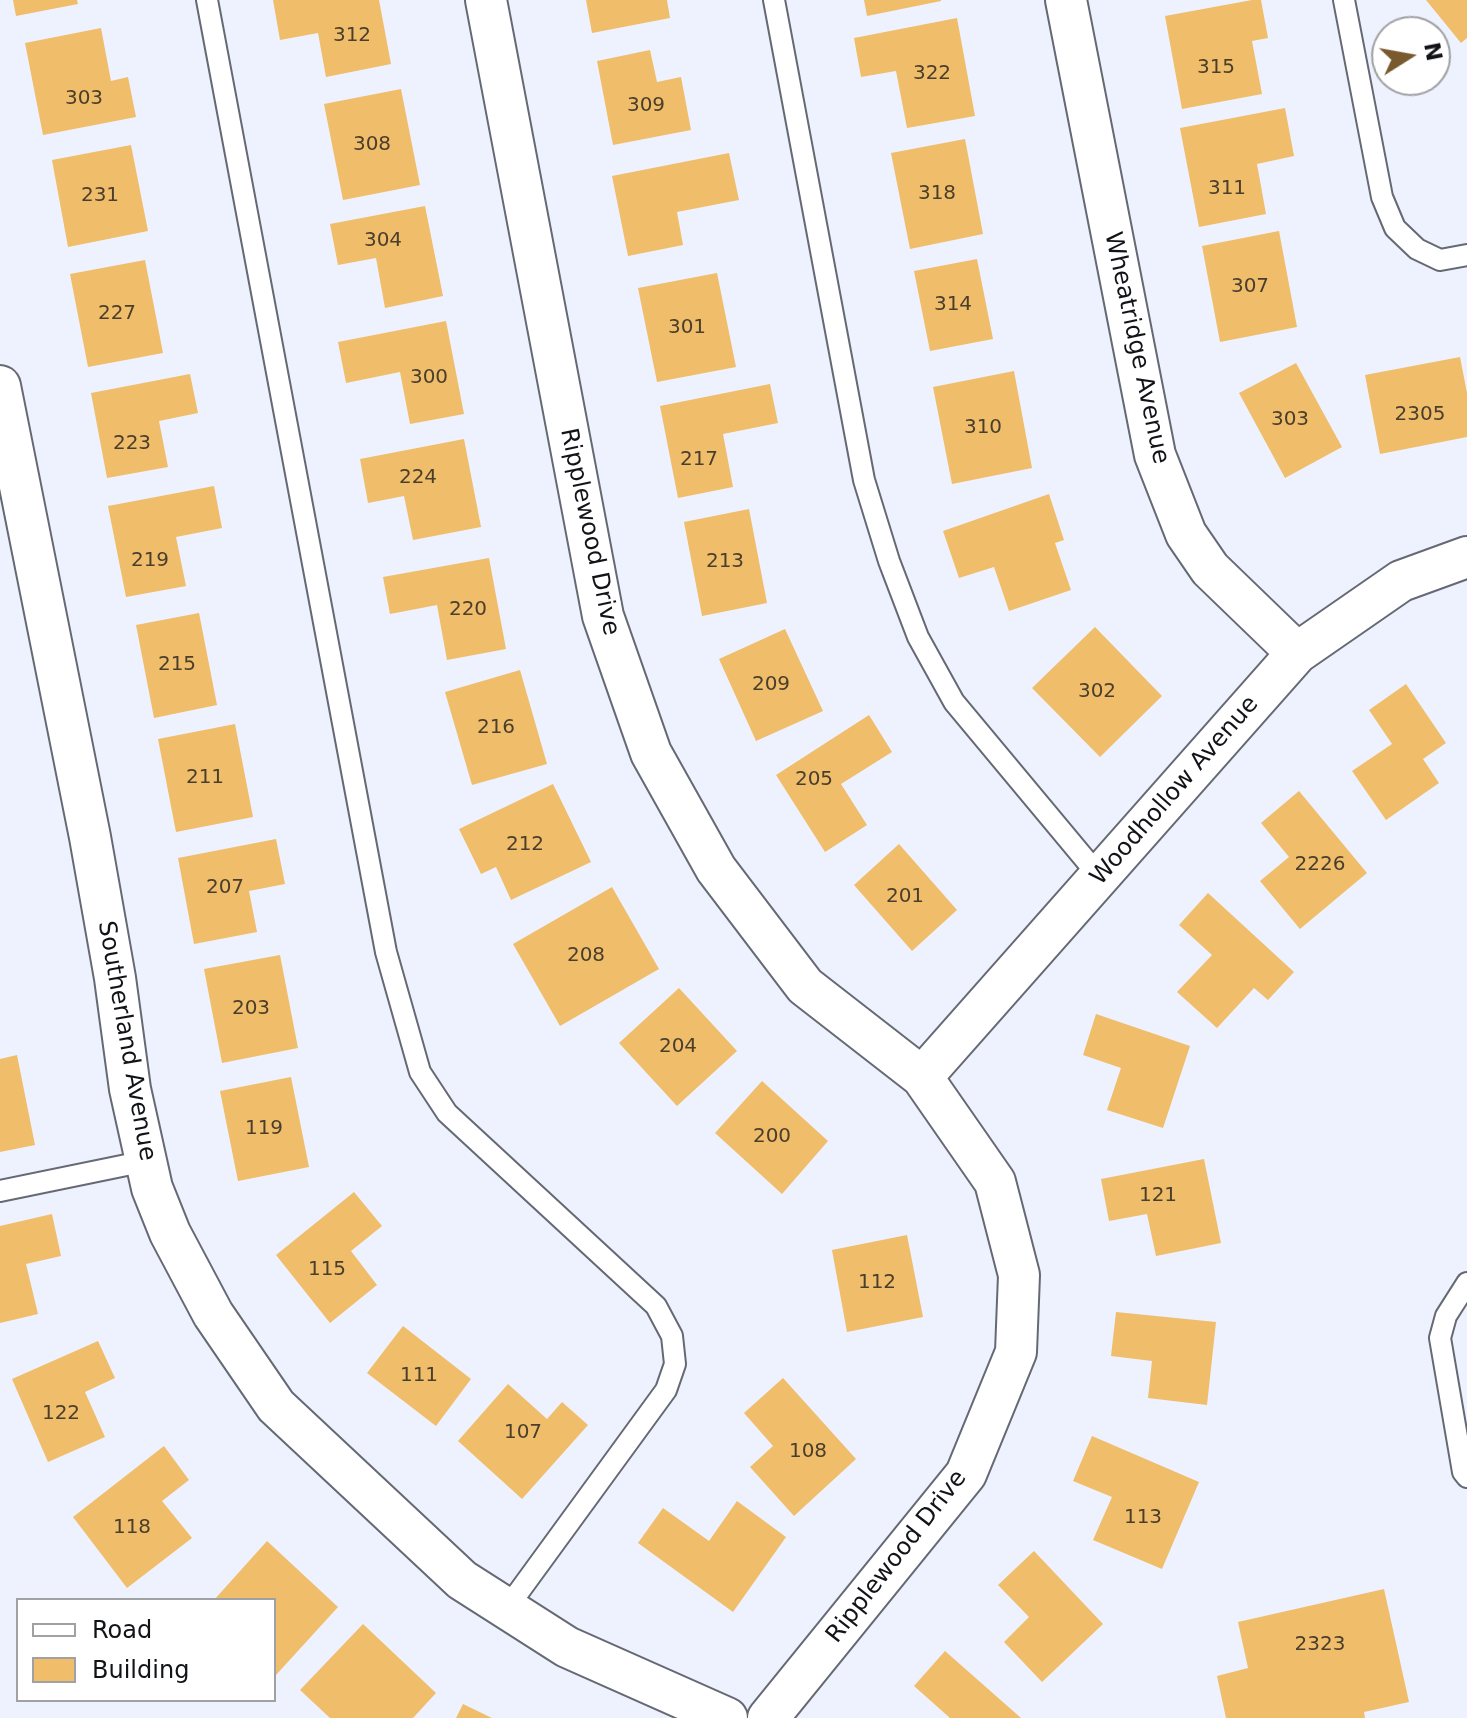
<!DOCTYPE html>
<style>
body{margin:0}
#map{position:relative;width:1467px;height:1718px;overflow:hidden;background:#edf2fe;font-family:"DejaVu Sans",sans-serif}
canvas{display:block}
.legend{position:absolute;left:16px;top:1598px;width:260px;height:104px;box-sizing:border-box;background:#fff;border:2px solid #a0a1a2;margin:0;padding:10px 14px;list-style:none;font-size:24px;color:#121317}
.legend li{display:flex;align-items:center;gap:16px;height:40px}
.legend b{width:40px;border:2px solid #a0a1a2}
.north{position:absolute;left:1371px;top:16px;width:80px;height:80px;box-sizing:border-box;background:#fff;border:2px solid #a0a1a2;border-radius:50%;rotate:79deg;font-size:22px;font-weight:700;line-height:32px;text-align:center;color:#121317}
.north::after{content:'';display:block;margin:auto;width:28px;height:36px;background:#785a2e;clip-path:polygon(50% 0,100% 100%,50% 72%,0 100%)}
</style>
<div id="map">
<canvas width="1467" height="1718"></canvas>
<ul class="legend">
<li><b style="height:10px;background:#fff"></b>Road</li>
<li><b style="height:22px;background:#f0bd6a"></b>Building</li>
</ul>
<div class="north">N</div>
</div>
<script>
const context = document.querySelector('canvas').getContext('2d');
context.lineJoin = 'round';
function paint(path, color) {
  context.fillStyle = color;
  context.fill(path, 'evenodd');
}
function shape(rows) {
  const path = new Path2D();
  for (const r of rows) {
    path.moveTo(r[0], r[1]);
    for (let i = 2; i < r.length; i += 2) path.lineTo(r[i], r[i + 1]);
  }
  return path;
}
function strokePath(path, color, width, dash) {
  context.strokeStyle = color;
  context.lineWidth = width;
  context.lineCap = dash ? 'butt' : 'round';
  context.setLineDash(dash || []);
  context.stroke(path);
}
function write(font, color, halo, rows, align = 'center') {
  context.font = font + ' "DejaVu Sans",sans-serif';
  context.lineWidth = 8;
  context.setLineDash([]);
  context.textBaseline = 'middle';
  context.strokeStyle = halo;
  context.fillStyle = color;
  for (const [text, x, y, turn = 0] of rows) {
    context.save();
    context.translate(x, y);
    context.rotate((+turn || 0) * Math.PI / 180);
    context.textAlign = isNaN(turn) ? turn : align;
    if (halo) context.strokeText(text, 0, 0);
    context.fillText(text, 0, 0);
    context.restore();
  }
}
paint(shape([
 [13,0,77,0,78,4,16,16],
 [273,0,379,0,391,64,326,77,318,33,280,40],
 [586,0,667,0,670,18,592,33],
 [864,0,941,0,941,1,867,16],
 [1252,0,1261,0,1268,38,1252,41,1262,94,1182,109,1165,16],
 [1426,0,1467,0,1467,38,1461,43],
 [957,18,975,116,907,128,896,71,861,77,854,38],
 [101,28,111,81,128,77,136,117,43,135,25,43],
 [650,50,657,82,681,77,691,130,613,145,597,61],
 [401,89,420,185,343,200,324,104],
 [1285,108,1294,156,1257,164,1266,214,1199,227,1180,128],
 [965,139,983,234,910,249,891,153],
 [131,145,148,231,68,247,52,160],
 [729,153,739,200,677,212,683,245,628,256,612,176],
 [425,206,443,296,385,308,376,258,338,265,330,224],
 [1279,231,1297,327,1220,342,1202,246],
 [977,259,993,339,930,351,914,271],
 [145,260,163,353,88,367,70,274],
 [717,273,736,367,657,382,638,288],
 [446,321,464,414,410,424,400,372,346,383,338,342],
 [1460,357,1467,393,1467,437,1380,454,1365,375],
 [1296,363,1342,447,1285,478,1239,393],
 [1014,371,1032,468,952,484,933,387],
 [190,374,198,413,159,421,168,467,107,478,91,393],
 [770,384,778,423,723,434,733,487,678,498,660,406],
 [464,439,481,527,413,540,404,496,368,503,360,459],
 [214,486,222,528,176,537,186,586,126,597,108,506],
 [1049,494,1064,540,1055,543,1071,590,1009,611,994,567,959,578,943,531],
 [749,509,767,603,702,616,684,522],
 [489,558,506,649,447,660,437,605,390,614,383,577],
 [199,613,217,705,154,718,136,625],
 [1095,627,1162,696,1100,757,1032,688],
 [785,629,823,711,756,741,719,659],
 [520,670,547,764,472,785,445,692],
 [1406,684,1446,743,1423,759,1439,783,1386,820,1352,771,1392,744,1369,710],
 [869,715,892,752,841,784,867,825,825,852,776,775],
 [235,724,253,817,176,832,158,739],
 [553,784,591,862,511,900,496,867,481,874,459,829],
 [1299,791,1367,873,1300,929,1260,881,1289,857,1261,823],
 [276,839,285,884,249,891,257,932,194,944,178,858],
 [899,844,957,910,912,951,854,885],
 [612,887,659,969,560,1026,513,944],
 [1208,893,1294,972,1268,1000,1254,988,1217,1028,1177,992,1212,955,1179,925],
 [280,955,298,1048,222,1063,204,969],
 [679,988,737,1051,677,1106,619,1043],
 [1096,1014,1190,1046,1163,1128,1107,1110,1121,1068,1083,1055],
 [17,1055,35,1145,0,1152,0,1059],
 [291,1077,309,1167,238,1181,220,1091],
 [762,1081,828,1141,782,1194,715,1133],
 [1204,1159,1221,1243,1156,1256,1147,1214,1109,1221,1101,1179],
 [354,1192,382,1226,351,1251,377,1285,330,1323,276,1255],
 [52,1214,61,1256,26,1264,38,1314,0,1323,0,1226],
 [907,1235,923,1317,847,1332,832,1250],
 [1116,1312,1216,1322,1207,1405,1148,1398,1152,1361,1111,1356],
 [403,1326,471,1379,436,1426,367,1373],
 [98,1341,115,1378,85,1392,105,1437,48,1462,12,1379],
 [783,1378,856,1459,794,1516,750,1467,773,1446,744,1413],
 [508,1384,547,1419,562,1402,588,1425,522,1499,458,1441],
 [1092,1436,1199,1482,1162,1569,1093,1540,1112,1497,1073,1481],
 [164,1446,189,1480,162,1501,192,1538,127,1588,73,1517],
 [737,1501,786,1537,733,1612,638,1543,663,1508,709,1541],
 [267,1541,338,1607,276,1675,274,1600,214,1600],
 [1034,1551,1103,1624,1042,1682,1004,1642,1029,1617,998,1585],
 [1384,1589,1409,1702,1364,1712,1365,1718,1226,1718,1217,1676,1248,1668,1238,1622],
 [363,1624,436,1693,413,1718,330,1718,300,1690],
 [945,1651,1021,1718,950,1718,914,1686],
 [463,1704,492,1718,456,1718]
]), '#f0bd6a');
const lane = shape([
 [207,0,386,952,420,1072,447,1113,656,1306,672,1336,675,1364,666,1390,507,1608],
 [774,0,864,480,889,561,918,637,954,702,1099,876],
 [1344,0,1382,197,1395,228,1417,249,1440,260,1467,255],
 [0,1191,146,1161],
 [1467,1283,1446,1316,1440,1338,1463,1472,1467,1477]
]);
const street = shape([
 [486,0,603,616,651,753,716,869,805,986,922,1077,995,1182,1019,1275,1016,1352,966,1474,768,1718],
 [1066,0,1155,455,1186,534,1210,569,1297,653],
 [0,386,90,837,115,978,130,1089,152,1188,170,1233,213,1314,276,1406,462,1580,567,1647,727,1718],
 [922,1077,1297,653,1401,581,1467,557]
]);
strokePath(lane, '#656973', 24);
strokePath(street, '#656973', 44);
strokePath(lane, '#fff', 20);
strokePath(street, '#fff', 40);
write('20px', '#4a3e2c', null, [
 ["312",352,36],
 ["315",1216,68],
 ["322",932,74],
 ["303",84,99],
 ["309",646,106],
 ["308",372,145],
 ["311",1227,189],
 ["318",937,194],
 ["231",100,196],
 ["304",383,241],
 ["307",1250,287],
 ["314",953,305],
 ["227",117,314],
 ["301",687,328],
 ["300",429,378],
 ["2305",1420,415],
 ["303",1290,420],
 ["310",983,428],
 ["223",132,444],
 ["217",699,460],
 ["224",418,478],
 ["219",150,561],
 ["213",725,562],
 ["220",468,610],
 ["215",177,665],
 ["209",771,685],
 ["302",1097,692],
 ["216",496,728],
 ["211",205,778],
 ["205",814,780],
 ["212",525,845],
 ["2226",1320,865],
 ["207",225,888],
 ["201",905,897],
 ["208",586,956],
 ["203",251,1009],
 ["204",678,1047],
 ["119",264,1129],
 ["200",772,1137],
 ["121",1158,1196],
 ["115",327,1270],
 ["112",877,1283],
 ["111",419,1376],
 ["122",61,1414],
 ["107",523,1433],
 ["108",808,1452],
 ["113",1143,1518],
 ["118",132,1528],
 ["2323",1320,1645]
]);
write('24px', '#121317', '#fff', [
 ["Wheatridge Avenue",1136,348,78],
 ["Ripplewood Drive",589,532,78],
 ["Woodhollow Avenue",1175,791,-49],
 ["Southerland Avenue",126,1041,80],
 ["Ripplewood Drive",897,1557,-52]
]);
</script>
